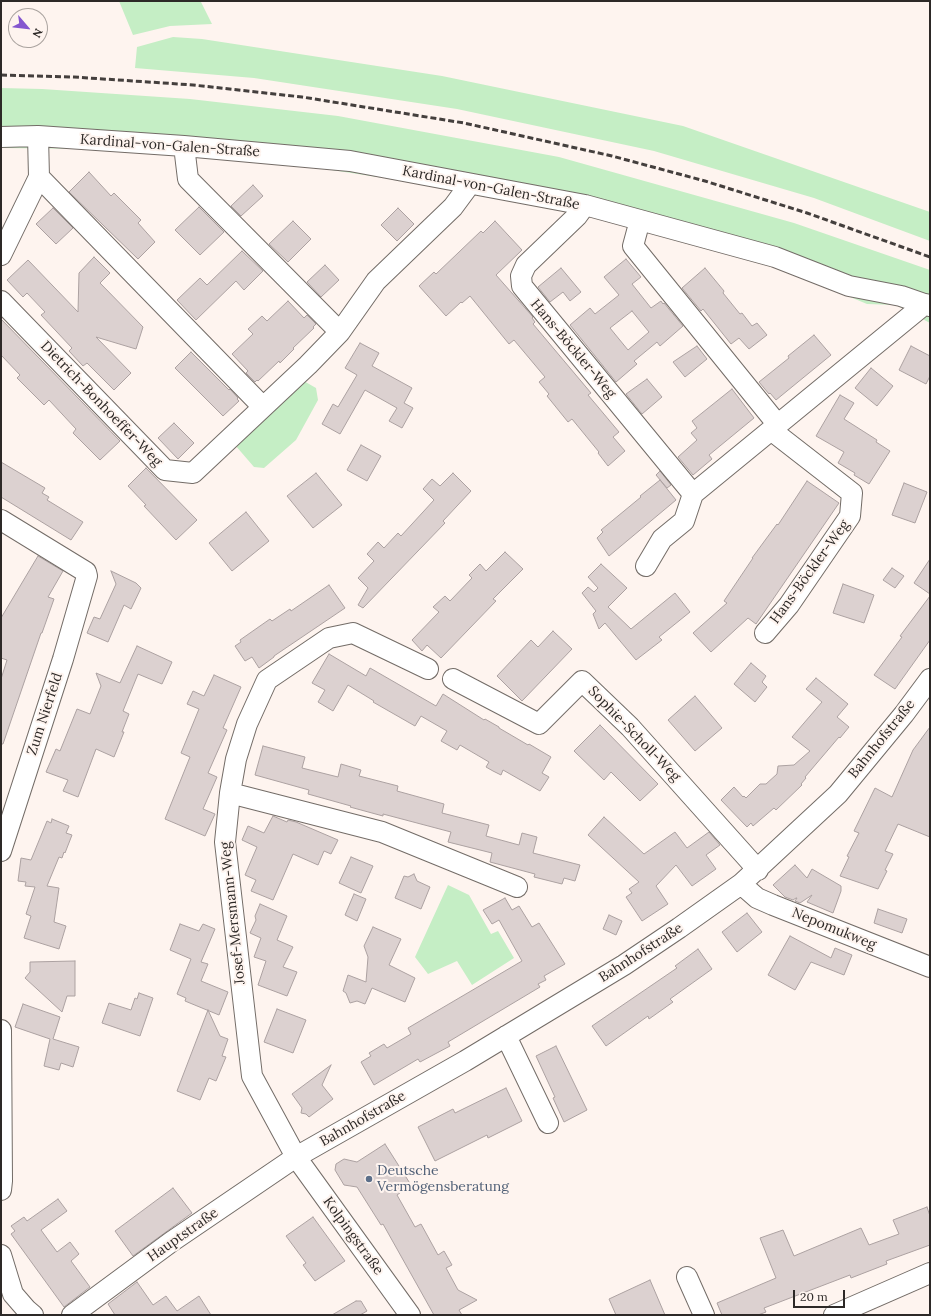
<!DOCTYPE html>
<meta charset="utf-8">
<style>
body{margin:0}
#map{position:relative;width:931px;height:1316px;overflow:hidden;background:#fef4ef;font-family:Lora,serif}
canvas{display:block}
.frame{position:absolute;inset:0;border:2px solid #2d2927;pointer-events:none}
.north{position:absolute;left:8px;top:8px;width:40px;height:40px;box-sizing:border-box;background:#fef4ef;border:1px solid #aaa39f;border-radius:50%;rotate:118deg;font-size:11px;font-weight:700;line-height:16px;text-align:center;color:#2d2927}
.north::after{content:'';display:block;margin:auto;width:14px;height:18px;background:#8456cf;clip-path:polygon(50% 0,100% 100%,50% 72%,0 100%)}
.scale{position:absolute;left:793px;top:1290px;width:52px;height:18px;box-sizing:border-box;border:2px solid #2d2927;border-top:0;padding-left:5px;font-size:12px;line-height:14px;white-space:nowrap;color:#2d2927;-webkit-text-stroke:3px #fef4ef;paint-order:stroke}
</style>
<div id="map">
<canvas width="931" height="1316"></canvas>
<div class="frame"></div>
<div class="north">N</div>
<div class="scale">20 m</div>
</div>
<script>
const context = document.querySelector('canvas').getContext('2d');
context.lineJoin = 'round';
function paint(path, color) {
  context.fillStyle = color;
  context.fill(path, 'evenodd');
}
function shape(rows) {
  const path = new Path2D();
  for (const r of rows) {
    path.moveTo(r[0], r[1]);
    for (let i = 2; i < r.length; i += 2) path.lineTo(r[i], r[i + 1]);
  }
  return path;
}
function strokePath(path, color, width, dash) {
  context.strokeStyle = color;
  context.lineWidth = width;
  context.lineCap = dash ? 'butt' : 'round';
  context.setLineDash(dash || []);
  context.stroke(path);
}
function write(font, color, halo, rows, align = 'center') {
  context.font = font + ' Lora,serif';
  context.lineWidth = 4;
  context.setLineDash([]);
  context.textBaseline = 'middle';
  context.strokeStyle = halo;
  context.fillStyle = color;
  for (const [text, x, y, turn = 0] of rows) {
    context.save();
    context.translate(x, y);
    context.rotate((+turn || 0) * Math.PI / 180);
    context.textAlign = isNaN(turn) ? turn : align;
    if (halo) context.strokeText(text, 0, 0);
    context.fillText(text, 0, 0);
    context.restore();
  }
}
paint(shape([
 [119,1,202,1,201,2,212,24,170,26,133,35],
 [173,37,202,39,442,76,683,126,930,212,930,241,814,198,654,151,457,109,254,78,135,68,137,47],
 [1,88,42,89,190,99,338,116,559,157,794,223,930,270,930,323,896,305,867,304,790,272,577,212,443,187,325,169,297,166,99,149,1,148],
 [302,380,316,388,318,400,296,440,264,468,254,467,235,445],
 [448,885,469,895,491,934,498,931,514,958,472,985,457,961,428,974,415,957]
]), '#c5eec5');
const building = shape([
 [89,172,111,196,114,193,141,220,138,223,155,242,138,259,69,192,89,172],
 [253,185,263,196,241,216,231,206,253,185],
 [199,207,224,232,200,255,175,230,199,207],
 [53,208,73,228,56,244,36,224,53,208],
 [398,208,414,224,397,241,381,225,398,208],
 [293,221,311,239,288,262,269,244,293,221],
 [495,221,522,250,496,275,533,317,532,318,535,322,533,324,591,393,588,395,619,432,613,437,625,451,608,466,598,453,599,452,572,419,568,422,547,396,549,394,539,382,545,377,514,340,509,344,470,296,462,303,461,302,446,316,419,286,434,272,436,274,481,231,483,233,495,221],
 [242,251,263,271,244,290,236,281,196,320,177,300,200,278,207,285,242,251],
 [94,257,110,273,100,283,143,327,136,349,96,337,131,373,114,390,87,363,83,366,69,351,72,348,41,315,45,312,27,293,23,297,7,280,28,260,78,312,79,273,94,257],
 [626,259,641,277,632,284,651,308,661,301,663,304,664,303,683,326,660,346,657,342,634,361,637,364,616,382,570,325,590,308,595,314,619,295,604,277,626,259],
 [632,311,649,332,628,350,610,328,632,311],
 [325,265,339,280,321,297,307,282,325,265],
 [561,268,581,292,570,301,563,292,550,302,538,287,561,268],
 [705,268,724,291,723,293,740,314,742,313,752,326,757,323,767,335,749,349,739,338,731,344,703,309,701,311,682,288,705,268],
 [288,301,304,318,307,315,316,324,313,327,314,328,293,348,294,349,280,363,279,361,258,381,257,380,255,382,246,373,248,371,232,354,253,334,248,329,262,316,267,321,288,301],
 [1,319,120,441,100,460,73,433,76,429,49,400,44,405,17,378,20,375,1,355,1,319],
 [814,335,831,355,776,400,770,393,769,394,759,382,789,358,788,356,814,335],
 [360,343,379,353,372,366,412,388,404,403,413,408,402,428,389,421,397,408,365,390,340,434,322,424,333,404,338,407,357,375,345,368,360,343],
 [697,346,707,359,685,377,673,362,697,346],
 [911,346,930,356,930,376,926,384,899,370,911,346],
 [191,352,229,390,230,389,238,398,237,399,239,401,223,416,175,368,191,352],
 [871,368,893,386,877,406,855,388,871,368],
 [647,379,662,397,642,414,626,394,647,379],
 [732,389,754,418,709,455,712,459,693,475,678,457,697,440,691,433,697,428,692,421,732,389],
 [840,395,854,403,844,419,877,440,876,442,890,451,869,484,854,475,855,473,838,463,844,452,816,436,840,395],
 [174,423,194,443,178,459,158,438,174,423],
 [361,445,381,456,367,481,347,470,361,445],
 [1,462,45,488,42,493,49,497,47,500,83,522,71,540,1,497,1,462],
 [146,468,197,520,176,540,144,506,146,505,128,486,146,468],
 [660,471,671,485,667,488,656,475,660,471],
 [316,473,342,505,313,528,287,496,316,473],
 [453,473,471,491,443,521,445,523,363,608,358,605,368,588,358,578,374,561,367,554,378,542,384,548,398,533,401,536,434,500,423,489,432,479,440,486,453,473],
 [660,480,676,500,609,556,597,538,603,532,601,530,641,497,640,496,660,480],
 [807,481,839,503,756,624,748,618,711,652,693,633,727,603,724,601,753,558,752,558,777,524,778,525,807,481],
 [904,483,927,492,915,523,892,515,904,483],
 [246,512,269,541,232,571,209,543,246,512],
 [505,552,523,569,493,599,496,601,441,658,427,645,422,651,412,640,439,612,433,607,445,596,450,601,472,578,469,575,480,564,486,571,505,552],
 [38,556,63,571,48,597,54,599,42,633,41,633,3,744,1,744,1,679,7,660,1,658,1,618,38,556],
 [930,559,930,594,914,583,930,559],
 [601,564,627,588,608,607,631,629,675,593,690,612,659,637,662,640,636,660,605,623,599,629,593,614,596,611,582,593,588,587,594,592,598,588,588,577,601,564],
 [892,568,904,576,895,588,883,580,892,568],
 [111,571,136,583,141,588,131,609,124,605,108,642,87,633,94,617,100,619,116,584,111,571],
 [843,584,874,595,864,623,833,613,843,584],
 [329,585,345,608,274,656,274,657,259,668,252,657,245,661,235,646,241,642,240,640,270,619,272,621,290,609,291,611,329,585],
 [930,596,930,640,895,689,874,675,902,637,900,636,930,596],
 [553,631,572,649,522,701,497,676,531,640,538,647,553,631],
 [137,646,172,662,162,684,138,674,123,711,129,714,122,732,124,732,114,757,96,749,78,797,63,791,68,780,46,772,56,749,60,751,77,709,90,714,101,686,96,673,120,683,137,646],
 [329,654,366,676,370,668,436,706,443,694,484,720,485,719,499,727,499,728,528,745,529,744,551,757,542,773,549,777,540,791,503,770,501,775,493,771,486,767,489,762,460,745,457,750,441,741,447,731,421,716,415,726,373,702,374,701,348,685,333,711,318,702,325,690,312,683,329,654],
 [751,663,766,676,762,682,767,687,755,702,734,684,751,663],
 [214,675,241,687,223,728,227,730,208,773,217,777,203,809,215,814,205,836,165,819,190,757,181,753,199,709,187,704,193,691,204,696,214,675],
 [816,678,848,704,837,717,849,727,840,738,839,737,805,777,806,778,801,784,802,785,776,810,774,808,753,826,751,823,747,827,721,800,734,787,743,797,744,796,746,798,760,784,766,784,777,774,778,766,794,765,810,751,792,737,822,702,806,689,816,678],
 [695,696,722,728,695,751,668,720,695,696],
 [600,725,658,784,640,801,611,772,604,780,574,751,600,725],
 [930,727,930,837,898,824,885,851,893,854,885,870,887,871,878,889,840,876,849,857,847,856,859,833,854,831,875,788,892,797,913,750,930,727],
 [263,746,305,757,302,768,338,777,341,764,361,770,359,776,398,786,397,791,444,804,442,813,489,825,486,836,519,845,522,833,537,837,533,853,580,865,575,881,564,878,562,884,534,877,535,874,490,862,492,853,448,842,451,832,383,814,383,816,350,807,351,806,308,794,309,790,255,775,263,746],
 [273,816,287,822,288,820,296,822,338,840,331,854,324,851,318,865,293,854,273,900,251,891,256,880,245,875,257,847,242,840,248,826,264,833,273,816],
 [604,817,644,854,675,832,687,848,709,832,720,845,706,855,716,869,692,886,676,865,656,886,668,904,642,921,626,897,632,893,629,889,639,882,588,835,604,817],
 [52,819,69,826,66,833,72,835,65,853,64,852,62,858,59,857,47,886,59,888,54,922,66,926,59,949,24,938,31,916,26,914,35,887,25,886,26,882,18,881,21,858,31,860,47,821,51,823,52,819],
 [351,857,373,866,361,893,339,883,351,857],
 [795,865,807,878,812,869,841,886,841,891,833,913,807,902,812,895,800,903,795,901,797,898,796,898,793,900,785,897,773,885,795,865],
 [414,874,417,881,430,887,421,909,395,898,404,876,408,877,414,874],
 [354,894,366,899,357,921,345,915,354,894],
 [505,898,512,910,519,906,532,927,539,923,565,964,544,976,546,980,538,984,540,987,448,1042,450,1046,420,1062,418,1059,374,1085,361,1062,371,1056,369,1053,384,1044,387,1048,411,1034,408,1028,522,961,499,920,492,924,483,910,505,898],
 [260,904,287,916,277,940,293,947,283,967,297,972,287,996,258,985,266,961,254,957,261,938,250,933,256,920,255,916,260,904],
 [878,909,907,919,902,933,874,923,878,909],
 [747,913,762,932,737,952,722,932,747,913],
 [609,915,622,921,616,935,603,929,609,915],
 [180,924,199,931,203,924,215,929,201,962,208,964,201,981,228,992,219,1015,185,1001,186,998,177,994,191,959,170,950,180,924],
 [373,927,401,939,389,965,415,978,405,1002,372,988,365,1004,357,1001,350,1003,346,993,343,991,348,975,366,982,368,957,364,946,373,927],
 [790,936,831,958,835,948,852,955,844,975,811,962,795,990,768,975,790,936],
 [698,949,712,969,670,999,673,1002,649,1019,648,1016,606,1046,592,1026,677,968,675,966,698,949],
 [75,961,75,996,67,996,62,1012,25,978,30,972,30,962,75,961],
 [139,993,153,998,140,1036,102,1023,109,1003,131,1010,135,998,137,999,139,993],
 [23,1004,60,1017,53,1039,79,1047,73,1067,61,1063,59,1070,44,1066,50,1039,15,1027,23,1004],
 [277,1009,306,1020,293,1053,264,1042,277,1009],
 [208,1010,220,1036,228,1039,222,1056,226,1057,216,1081,209,1078,200,1100,177,1091,208,1010],
 [556,1046,587,1110,564,1122,553,1098,555,1097,536,1056,556,1046],
 [331,1065,322,1085,333,1099,309,1117,306,1114,301,1113,302,1108,292,1094,331,1065],
 [506,1088,522,1121,488,1138,487,1135,435,1161,418,1127,453,1109,455,1113,506,1088],
 [385,1144,411,1185,397,1195,415,1227,421,1224,438,1255,444,1251,452,1265,446,1268,458,1290,477,1300,459,1310,462,1315,434,1315,383,1224,381,1225,357,1187,344,1185,335,1170,336,1164,344,1159,357,1162,385,1144],
 [173,1188,192,1213,133,1256,115,1231,173,1188],
 [58,1199,67,1211,41,1230,57,1252,70,1242,79,1254,71,1261,90,1287,64,1307,11,1234,15,1231,11,1226,24,1217,27,1221,58,1199],
 [927,1207,930,1216,930,1245,886,1261,887,1264,851,1278,850,1275,764,1308,766,1312,758,1315,722,1315,717,1303,776,1278,760,1238,783,1230,794,1256,861,1228,869,1245,899,1234,893,1220,927,1207],
 [313,1217,345,1261,315,1281,303,1265,306,1263,286,1236,313,1217],
 [650,1280,665,1315,616,1315,609,1299,650,1280],
 [137,1282,153,1305,166,1296,177,1311,199,1296,211,1315,115,1315,108,1304,137,1282],
 [356,1301,361,1301,367,1311,360,1315,332,1315,356,1301]
]);
paint(building, '#dcd1d0');
strokePath(building, '#aca1a1', 1);
const street = shape([
 [38,136,39,177,263,407],
 [1,137,38,136,184,146,350,161,585,205,775,257,849,286,901,296,930,306],
 [184,146,188,179,340,332],
 [585,205,577,216,526,265,521,276,522,286,693,494],
 [640,220,633,246,778,425],
 [1,255,39,177],
 [1,301,165,470,193,473,308,365,340,332,376,281,453,207,470,184],
 [1,520,86,572,87,576,63,659,1,851],
 [646,566,662,539,684,521,693,494,925,304],
 [765,633,789,605,850,516,852,493,771,430],
 [453,679,539,724,582,681,630,727,758,870],
 [230,793,236,759,247,724,267,680,329,638,353,633,428,669],
 [741,884,757,898,773,905,930,967],
 [1,1030,2,1181,1,1190],
 [506,1036,548,1123],
 [1,1255,13,1294,26,1309,33,1315],
 [687,1277,704,1315],
 [72,1315,171,1242,296,1157,465,1061,624,965,679,928,741,884,838,794,904,714,930,679],
 [410,1315,296,1157,252,1076,225,842,230,793,382,832,517,887],
 [834,1315,930,1273]
]);
strokePath(street, '#736c67', 22);
strokePath(street, '#fff', 20);
strokePath(shape([
 [1,75,74,77,193,85,302,97,464,123,612,156,705,181,807,213,930,257]
]), '#443f3d', 3, [6, 3]);
for (const [x, y, r, color] of [
 [369,1179,4,"#5c6f8a"]
]) {
  const dot = new Path2D();
  dot.arc(x, y, r, 0, 2 * Math.PI);
  context.fillStyle = color;
  context.fill(dot);
  strokePath(dot, '#fef4ef', 1.5);
}
write('14px', '#2d2927', '#fef4ef', [
 ["Kardinal-von-Galen-Straße",170,146,4],
 ["Kardinal-von-Galen-Straße",491,188,11],
 ["Hans-Böckler-Weg",573,349,50],
 ["Dietrich-Bonhoeffer-Weg",101,404,46],
 ["Hans-Böckler-Weg",810,572,-54],
 ["Zum Nierfeld",45,714,-72],
 ["Sophie-Scholl-Weg",634,734,46],
 ["Bahnhofstraße",882,739,-51],
 ["Josef-Mersmann-Weg",233,913,-96],
 ["Nepomukweg",834,929,22],
 ["Bahnhofstraße",641,953,-33],
 ["Bahnhofstraße",363,1119,-30],
 ["Hauptstraße",183,1235,-35],
 ["Kolpingstraße",353,1236,54]
]);
write('14px', '#4e5e75', '#fef4ef', [
 ["Deutsche",377,1171],
 ["Vermögensberatung",377,1187]
], 'left');
</script>
